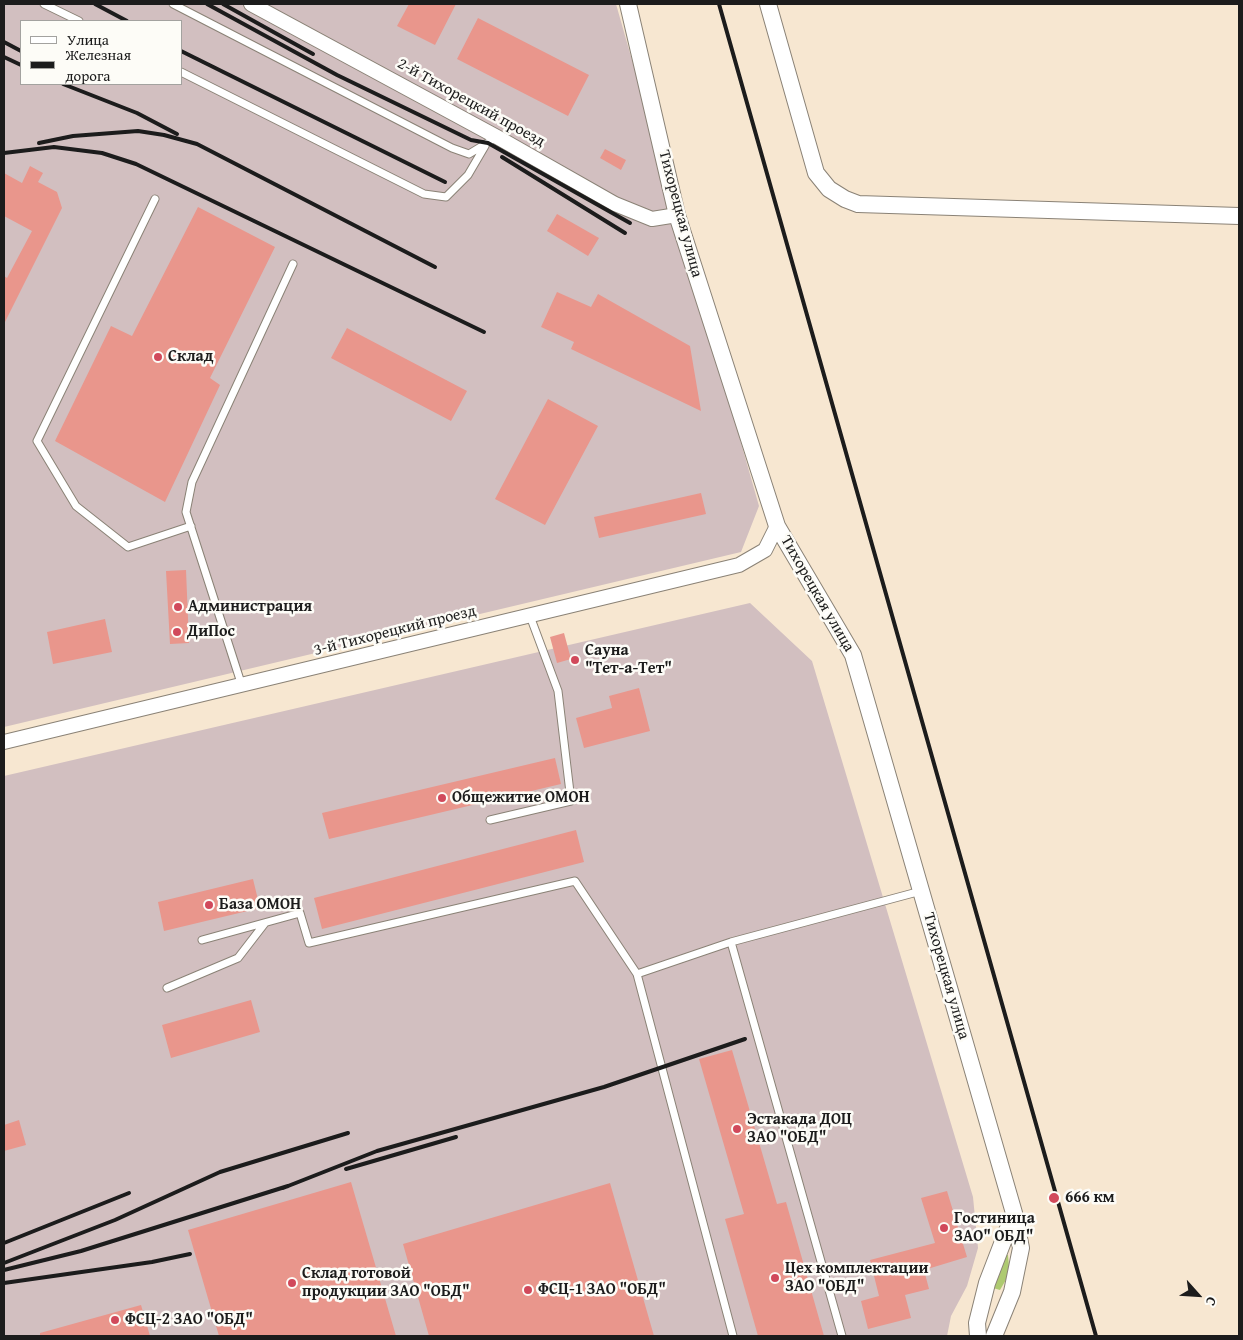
<!DOCTYPE html>
<meta charset="utf-8">
<style>
body{margin:0}
#map{position:relative;width:1243px;height:1340px;overflow:hidden;background:#f7e7d1;font-family:"Gentium Book Plus",serif}
canvas{display:block}
.frame{position:absolute;inset:0;border:5px solid #1c1c1c;pointer-events:none}
.legend{position:absolute;left:20px;top:20px;width:162px;height:65px;box-sizing:border-box;background:#fdfcf7;border:1px solid #a3a29f;margin:0;padding:6px 9px;list-style:none;font-size:15px;color:#1c1c1c}
.legend li{display:flex;align-items:center;gap:10px;height:25px}
.legend b{width:25px;border:1px solid #a3a29f}
.north{position:absolute;left:1173px;top:1270px;width:50px;height:50px;-webkit-text-stroke:4px #fdfcf7;paint-order:stroke;rotate:116deg;font-size:14px;font-weight:700;line-height:20px;text-align:center;color:#1c1c1c}
.north::after{content:'';display:block;margin:auto;width:18px;height:22px;background:#1c1c1c;clip-path:polygon(50% 0,100% 100%,50% 72%,0 100%)}
</style>
<div id="map">
<canvas width="1243" height="1340"></canvas>
<div class="frame"></div>
<ul class="legend">
<li><b style="height:6px;background:#fff"></b>Улица</li>
<li><b style="height:6px;background:#1c1c1c"></b>Железная дорога</li>
</ul>
<div class="north">С</div>
</div>
<script>
const context = document.querySelector('canvas').getContext('2d');
context.lineJoin = 'round';
function paint(path, color) {
  context.fillStyle = color;
  context.fill(path, 'evenodd');
}
function shape(rows) {
  const path = new Path2D();
  for (const r of rows) {
    path.moveTo(r[0], r[1]);
    for (let i = 2; i < r.length; i += 2) path.lineTo(r[i], r[i + 1]);
  }
  return path;
}
function strokePath(path, color, width, dash) {
  context.strokeStyle = color;
  context.lineWidth = width;
  context.lineCap = dash ? 'butt' : 'round';
  context.setLineDash(dash || []);
  context.stroke(path);
}
function write(font, color, halo, rows, align = 'center') {
  context.font = font + ' "Gentium Book Plus",serif';
  context.lineWidth = 5;
  context.setLineDash([]);
  context.textBaseline = 'middle';
  context.strokeStyle = halo;
  context.fillStyle = color;
  for (const [text, x, y, turn = 0] of rows) {
    context.save();
    context.translate(x, y);
    context.rotate((+turn || 0) * Math.PI / 180);
    context.textAlign = isNaN(turn) ? turn : align;
    if (halo) context.strokeText(text, 0, 0);
    context.fillText(text, 0, 0);
    context.restore();
  }
}
paint(shape([
 [4,4,616,4,759,506,741,552,4,727],
 [21,21,181,21,181,84,21,84],
 [750,603,812,661,973,1197,978,1248,967,1286,951,1316,947,1336,4,1336,4,776]
]), '#d2bfc0');
paint(shape([
 [1003,1254,1008,1255,1009,1266,1007,1278,1000,1290,993,1288]
]), '#aeca71');
paint(shape([
 [409,4,456,4,435,45,397,26],
 [478,18,589,75,568,116,457,59],
 [605,149,626,160,621,170,600,158],
 [30,166,43,173,38,182,57,192,62,208,4,324,4,276,7,278,32,231,4,216,4,173,22,183],
 [198,207,275,247,210,378,220,385,165,502,55,441,111,326,132,336],
 [557,214,599,238,588,256,547,231],
 [557,292,591,307,598,294,690,346,701,411,571,349,574,342,541,327],
 [347,328,467,391,451,421,331,358],
 [548,399,598,426,545,525,495,499],
 [701,493,706,514,599,538,594,517],
 [186,570,189,643,170,644,166,571],
 [105,619,112,652,53,664,47,632],
 [564,633,571,659,557,663,550,637],
 [639,688,650,731,584,748,576,718,612,708,609,696],
 [555,758,561,784,329,839,322,813],
 [576,830,584,862,322,929,314,898],
 [253,879,260,908,164,931,158,902],
 [251,1000,260,1032,171,1058,162,1025],
 [732,1050,777,1204,786,1202,824,1336,758,1336,725,1219,744,1214,699,1059],
 [19,1120,26,1145,4,1151,4,1125],
 [351,1182,396,1336,219,1336,188,1230],
 [610,1183,654,1336,429,1336,403,1244],
 [947,1191,967,1257,924,1270,929,1289,905,1295,911,1318,868,1329,861,1301,879,1296,870,1260,935,1243,921,1198],
 [141,1305,150,1336,40,1336,40,1333]
]), '#e9968c');
const service = shape([
 [44,4,79,21],
 [173,4,452,148,469,154,497,137],
 [181,72,424,194,446,197,468,175,485,146],
 [155,199,37,441,76,506,128,547,191,526],
 [242,686,186,512,192,482,293,264],
 [490,820,571,801,558,691,530,616],
 [202,940,300,913,309,943,575,881,637,974,731,942,921,891],
 [731,942,842,1336],
 [637,974,733,1336],
 [167,988,238,958,265,923]
]);
const minor = shape([
 [251,4,497,137,615,204,652,219,677,215],
 [4,742,739,565,765,550,777,526]
]);
const tertiary = shape([
 [628,4,677,215,777,526,853,655,1014,1213,1021,1248,1012,1292,994,1336],
 [768,4,816,173,829,189,845,199,858,204,1239,216],
 [978,1336,977,1323,987,1283,1014,1213]
]);
strokePath(service, '#8a8276', 9);
strokePath(minor, '#8a8276', 16);
strokePath(tertiary, '#8a8276', 18);
strokePath(service, '#fff', 7);
strokePath(minor, '#fff', 14);
strokePath(tertiary, '#fff', 16);
strokePath(shape([
 [95,4,127,21],
 [207,4,337,75,471,140,488,143,630,223],
 [223,4,313,54],
 [719,4,1096,1336],
 [4,42,21,51],
 [181,51,445,182],
 [4,57,21,65],
 [63,84,137,113,177,134],
 [39,143,73,136,138,131,164,135,197,144,435,267],
 [4,153,54,147,102,153,136,164,484,332],
 [502,157,625,233],
 [346,1169,456,1137],
 [283,1188,377,1151,604,1087,745,1039],
 [4,1243,129,1193],
 [4,1263,115,1220,220,1172,348,1133],
 [4,1270,81,1251,288,1186],
 [4,1283,152,1262,190,1254]
]), '#1c1c1c', 4);
for (const [x, y, r, color] of [
 [158,357,5,"#d1495b"],
 [178,607,5,"#d1495b"],
 [177,632,5,"#d1495b"],
 [575,660,5,"#d1495b"],
 [442,798,5,"#d1495b"],
 [209,905,5,"#d1495b"],
 [737,1129,5,"#d1495b"],
 [1054,1198,6,"#d1495b"],
 [944,1228,5,"#d1495b"],
 [775,1278,5,"#d1495b"],
 [292,1283,5,"#d1495b"],
 [528,1290,5,"#d1495b"],
 [115,1320,5,"#d1495b"]
]) {
  const dot = new Path2D();
  dot.arc(x, y, r, 0, 2 * Math.PI);
  context.fillStyle = color;
  context.fill(dot);
  strokePath(dot, '#fdfcf7', 2);
}
write('16px', '#1c1c1c', '#fdfcf7', [
 ["2-й Тихорецкий проезд",471,103,29],
 ["Тихорецкая улица",680,214,75],
 ["Тихорецкая улица",817,594,60],
 ["3-й Тихорецкий проезд",395,631,-14],
 ["Тихорецкая улица",946,976,74]
]);
write('bold 16px', '#1c1c1c', '#fdfcf7', [
 ["Склад",168,357],
 ["Администрация",188,607],
 ["ДиПос",187,632],
 ["Сауна",585,651],
 ["\"Тет-а-Тет\"",585,669],
 ["Общежитие ОМОН",452,798],
 ["База ОМОН",219,905],
 ["Эстакада ДОЦ",747,1120],
 ["ЗАО \"ОБД\"",747,1138],
 ["666 км",1065,1198],
 ["Гостиница",954,1219],
 ["ЗАО\" ОБД\"",954,1237],
 ["Цех комплектации",785,1269],
 ["ЗАО \"ОБД\"",785,1287],
 ["Склад готовой",302,1274],
 ["продукции ЗАО \"ОБД\"",302,1292],
 ["ФСЦ-1 ЗАО \"ОБД\"",538,1290],
 ["ФСЦ-2 ЗАО \"ОБД\"",125,1320]
], 'left');
</script>
